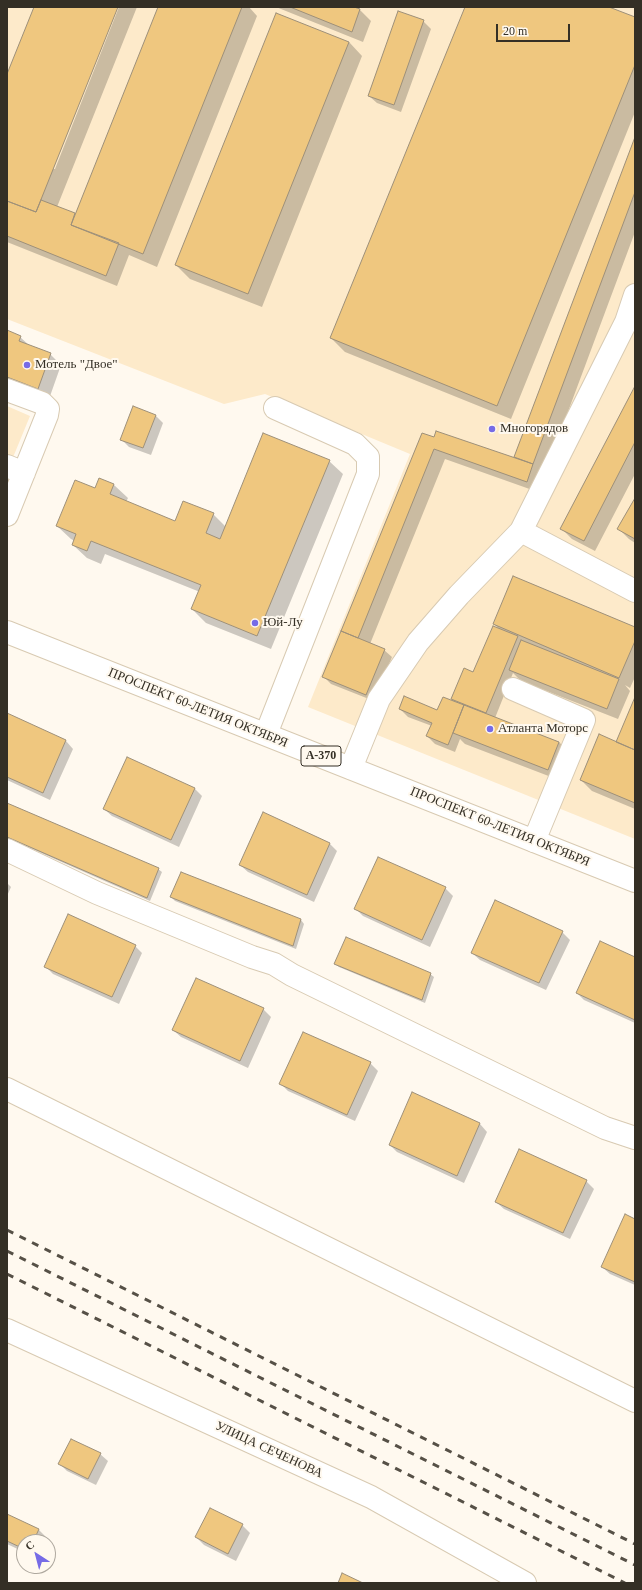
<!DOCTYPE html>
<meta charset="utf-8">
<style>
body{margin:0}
#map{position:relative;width:642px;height:1590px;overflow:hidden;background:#fff9ef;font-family:"Times New Roman",serif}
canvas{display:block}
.frame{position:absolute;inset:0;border:8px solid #342f25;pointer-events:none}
.north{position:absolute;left:16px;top:1534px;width:40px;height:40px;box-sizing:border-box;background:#fff9ef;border:1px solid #aea89e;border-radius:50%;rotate:324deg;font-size:11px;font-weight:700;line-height:16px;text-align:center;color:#342f25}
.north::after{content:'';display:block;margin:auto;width:14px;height:18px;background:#766be6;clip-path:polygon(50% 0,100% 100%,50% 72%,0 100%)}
.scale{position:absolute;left:496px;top:24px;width:74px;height:18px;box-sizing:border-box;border:2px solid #342f25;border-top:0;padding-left:5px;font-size:12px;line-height:14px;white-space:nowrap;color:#342f25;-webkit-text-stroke:3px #fff9ef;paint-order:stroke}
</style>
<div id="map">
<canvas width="642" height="1590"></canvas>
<div class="frame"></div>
<div class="north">С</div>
<div class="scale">20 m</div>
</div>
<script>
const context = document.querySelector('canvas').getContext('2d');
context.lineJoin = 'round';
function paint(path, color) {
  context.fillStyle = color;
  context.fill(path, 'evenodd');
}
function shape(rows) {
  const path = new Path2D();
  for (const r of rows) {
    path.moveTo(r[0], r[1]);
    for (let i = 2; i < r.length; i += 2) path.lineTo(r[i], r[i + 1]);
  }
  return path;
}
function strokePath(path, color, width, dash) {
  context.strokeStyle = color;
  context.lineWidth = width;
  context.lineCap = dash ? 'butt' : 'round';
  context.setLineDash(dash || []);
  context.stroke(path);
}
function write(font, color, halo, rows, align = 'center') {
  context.font = font + ' "Times New Roman",serif';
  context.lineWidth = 4;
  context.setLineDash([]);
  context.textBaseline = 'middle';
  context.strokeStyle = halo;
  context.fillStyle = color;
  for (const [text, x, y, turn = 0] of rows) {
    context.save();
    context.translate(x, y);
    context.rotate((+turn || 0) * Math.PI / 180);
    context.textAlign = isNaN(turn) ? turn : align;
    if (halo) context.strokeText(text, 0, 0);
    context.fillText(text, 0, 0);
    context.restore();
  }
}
paint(shape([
 [7,7,635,7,635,839,308,707,410,454,265,394,224,404,7,319],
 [7,406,30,416,7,472]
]), '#fdeaca');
paint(shape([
 [35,7,117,7,53,169,55,169,119,7,137,7,57,207,76,215,159,7,249,7,257,16,157,267,129,255,117,286,7,242,7,77],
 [276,7,352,7,360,10,371,21,363,42],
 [466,7,606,7,635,19,635,112,511,419,345,352,331,338],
 [423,21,431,29,401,112,377,103,369,96],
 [349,42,362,56,262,307,190,279,176,265],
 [635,139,635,232,538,492,445,459,370,644,384,650,392,657,374,701,331,684,323,676,422,434,520,461,516,457],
 [7,331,20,337,30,346,50,354,61,365,49,399,7,390],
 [635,388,635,474,595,551,572,539,561,528],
 [155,415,163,423,151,455,129,447,121,439],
 [329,461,343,474,271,649,206,623,192,609,200,592,105,554,101,564,87,558,73,545,75,541,71,539,57,526,95,489,100,479,114,485,128,498,126,502,175,522,213,514,226,527],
 [635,500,635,543,629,539,618,528],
 [494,624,635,628,635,677,630,688,625,685,630,691,618,719,521,681,513,673,495,718,559,742,570,753,559,780,465,744,460,739,455,752,435,744,427,736,432,726,408,717,400,709,438,711,452,701,465,670,474,674,499,629],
 [635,700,635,809,592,791,581,780,617,743],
 [7,714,66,741,73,749,50,800,7,780],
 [194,788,202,796,179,847,112,816,104,809],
 [7,805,158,869,162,872,150,901,7,838],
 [263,814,330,844,337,851,314,902,248,872,240,865],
 [7,883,11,887,7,896],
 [445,888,453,896,430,947,363,916,356,909],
 [171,897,301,920,304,924,296,949,175,901],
 [562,932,570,940,546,990,480,960,472,953],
 [135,946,142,953,119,1004,53,974,45,966],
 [635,958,635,1023,584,1000,577,993],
 [335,964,430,974,434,977,425,1003,339,967],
 [263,1009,271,1017,248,1068,181,1037,173,1030],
 [370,1063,378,1071,355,1121,288,1091,281,1084],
 [413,1094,480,1124,487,1132,464,1183,397,1152,390,1145],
 [586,1181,594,1189,570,1239,504,1209,496,1202],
 [635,1220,635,1285,610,1274,602,1267],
 [100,1454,108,1461,96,1485,67,1471,60,1464],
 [7,1515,39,1530,46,1537,44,1542,24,1542,24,1552,7,1544],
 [242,1525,250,1533,236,1561,204,1545,196,1537]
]), '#0003');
const building = shape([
 [34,7,118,7,36,212,7,201,7,74,34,7],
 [158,7,242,7,143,254,71,225,158,7],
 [290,7,354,7,360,9,352,32,290,7],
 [465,7,609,7,635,17,635,65,497,406,330,338,465,7],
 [398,11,424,20,394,105,368,96,398,11],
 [276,13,349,42,248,294,175,265,276,13],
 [635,137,635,192,533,464,514,457,635,137],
 [41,200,75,213,71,225,119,243,106,276,7,236,7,201,36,212,41,200],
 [7,330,21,336,19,341,51,353,38,389,7,377,7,330],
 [635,386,635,442,584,541,560,529,635,386],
 [133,406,156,415,143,448,120,440,133,406],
 [436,431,533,464,527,482,434,449,358,638,341,631,422,433,434,437,436,431],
 [263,433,330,460,257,636,191,609,201,585,91,541,87,551,72,545,76,534,56,526,75,480,95,488,99,478,114,484,110,494,175,521,183,501,214,513,206,533,220,539,263,433],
 [635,498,635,539,617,529,635,498],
 [513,576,635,627,635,641,619,678,493,624,513,576],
 [493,626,518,636,486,713,451,699,464,668,473,672,493,626],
 [341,631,385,649,366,695,322,677,341,631],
 [521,640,619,679,607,709,509,670,521,640],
 [404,696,437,710,443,697,464,705,448,745,426,736,432,723,399,709,404,696],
 [635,697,635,750,616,742,635,697],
 [464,705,559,742,548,770,453,733,464,705],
 [7,713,66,740,43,793,7,777,7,713],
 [599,734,635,750,635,803,580,780,599,734],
 [127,757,195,788,171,840,103,809,127,757],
 [7,803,159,868,147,898,7,837,7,803],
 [263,812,330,843,307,895,239,865,263,812],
 [378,857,446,887,422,940,354,909,378,857],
 [181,872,301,919,293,946,170,897,181,872],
 [495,900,563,931,539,983,471,953,495,900],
 [68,914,136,945,112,997,44,967,68,914],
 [346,937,431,973,422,1000,334,964,346,937],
 [600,941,635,957,635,1020,576,993,600,941],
 [196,978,264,1008,240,1061,172,1030,196,978],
 [303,1032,371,1062,347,1115,279,1084,303,1032],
 [412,1092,480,1123,457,1176,389,1145,412,1092],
 [519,1149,587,1180,563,1233,495,1202,519,1149],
 [625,1214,635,1219,635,1282,601,1267,625,1214],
 [71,1439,101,1453,88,1479,58,1464,71,1439],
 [210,1508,243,1524,228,1554,195,1537,210,1508],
 [7,1514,39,1529,33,1542,24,1542,24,1549,7,1541,7,1514],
 [342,1573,363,1583,338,1583,342,1573]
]);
paint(building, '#efc77f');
strokePath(building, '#9e9079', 1);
const minor = shape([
 [7,390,42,403,48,409,47,415,7,515],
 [7,466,24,473],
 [521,531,626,322,635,295],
 [513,689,584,720,534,841],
 [266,734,368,474,368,457,355,444,275,408],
 [351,768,379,699,418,642,459,595,521,531,635,591],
 [7,850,97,893,252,957,274,964,292,975,605,1128,635,1138],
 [7,1089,635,1401],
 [7,1330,371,1497,525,1583]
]);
const highway = shape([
 [7,632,635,881]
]);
strokePath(minor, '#d8cab2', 24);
strokePath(highway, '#d8cab2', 24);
strokePath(minor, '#fff', 22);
strokePath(highway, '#fff', 22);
strokePath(shape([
 [7,1230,635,1544],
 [7,1251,635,1565],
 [7,1274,625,1583]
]), '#565046', 3, [7, 7]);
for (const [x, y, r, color] of [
 [27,365,4,"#766be6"],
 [492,429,4,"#766be6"],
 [255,623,4,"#766be6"],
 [490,729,4,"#766be6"]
]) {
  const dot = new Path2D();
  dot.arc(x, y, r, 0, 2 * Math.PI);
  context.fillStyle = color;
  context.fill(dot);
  strokePath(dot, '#fff9ef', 1.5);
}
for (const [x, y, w] of [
 [321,756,40]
]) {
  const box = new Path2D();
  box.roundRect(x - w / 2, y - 10, w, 20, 3);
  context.fillStyle = '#fff9ef';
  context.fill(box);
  strokePath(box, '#342f25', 1);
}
write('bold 12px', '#342f25', null, [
 ["А-370",321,756]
]);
write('13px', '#342f25', '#fff9ef', [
 ["Мотель \"Двое\"",35,365],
 ["Многорядов",500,429],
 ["Юй-Лу",263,623],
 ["Атланта Моторс",498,729]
], 'left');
write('13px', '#342f25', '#fff9ef', [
 ["ПРОСПЕКТ 60-ЛЕТИЯ ОКТЯБРЯ",198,708,22],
 ["ПРОСПЕКТ 60-ЛЕТИЯ ОКТЯБРЯ",500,827,22],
 ["УЛИЦА СЕЧЕНОВА",269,1450,25]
]);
</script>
